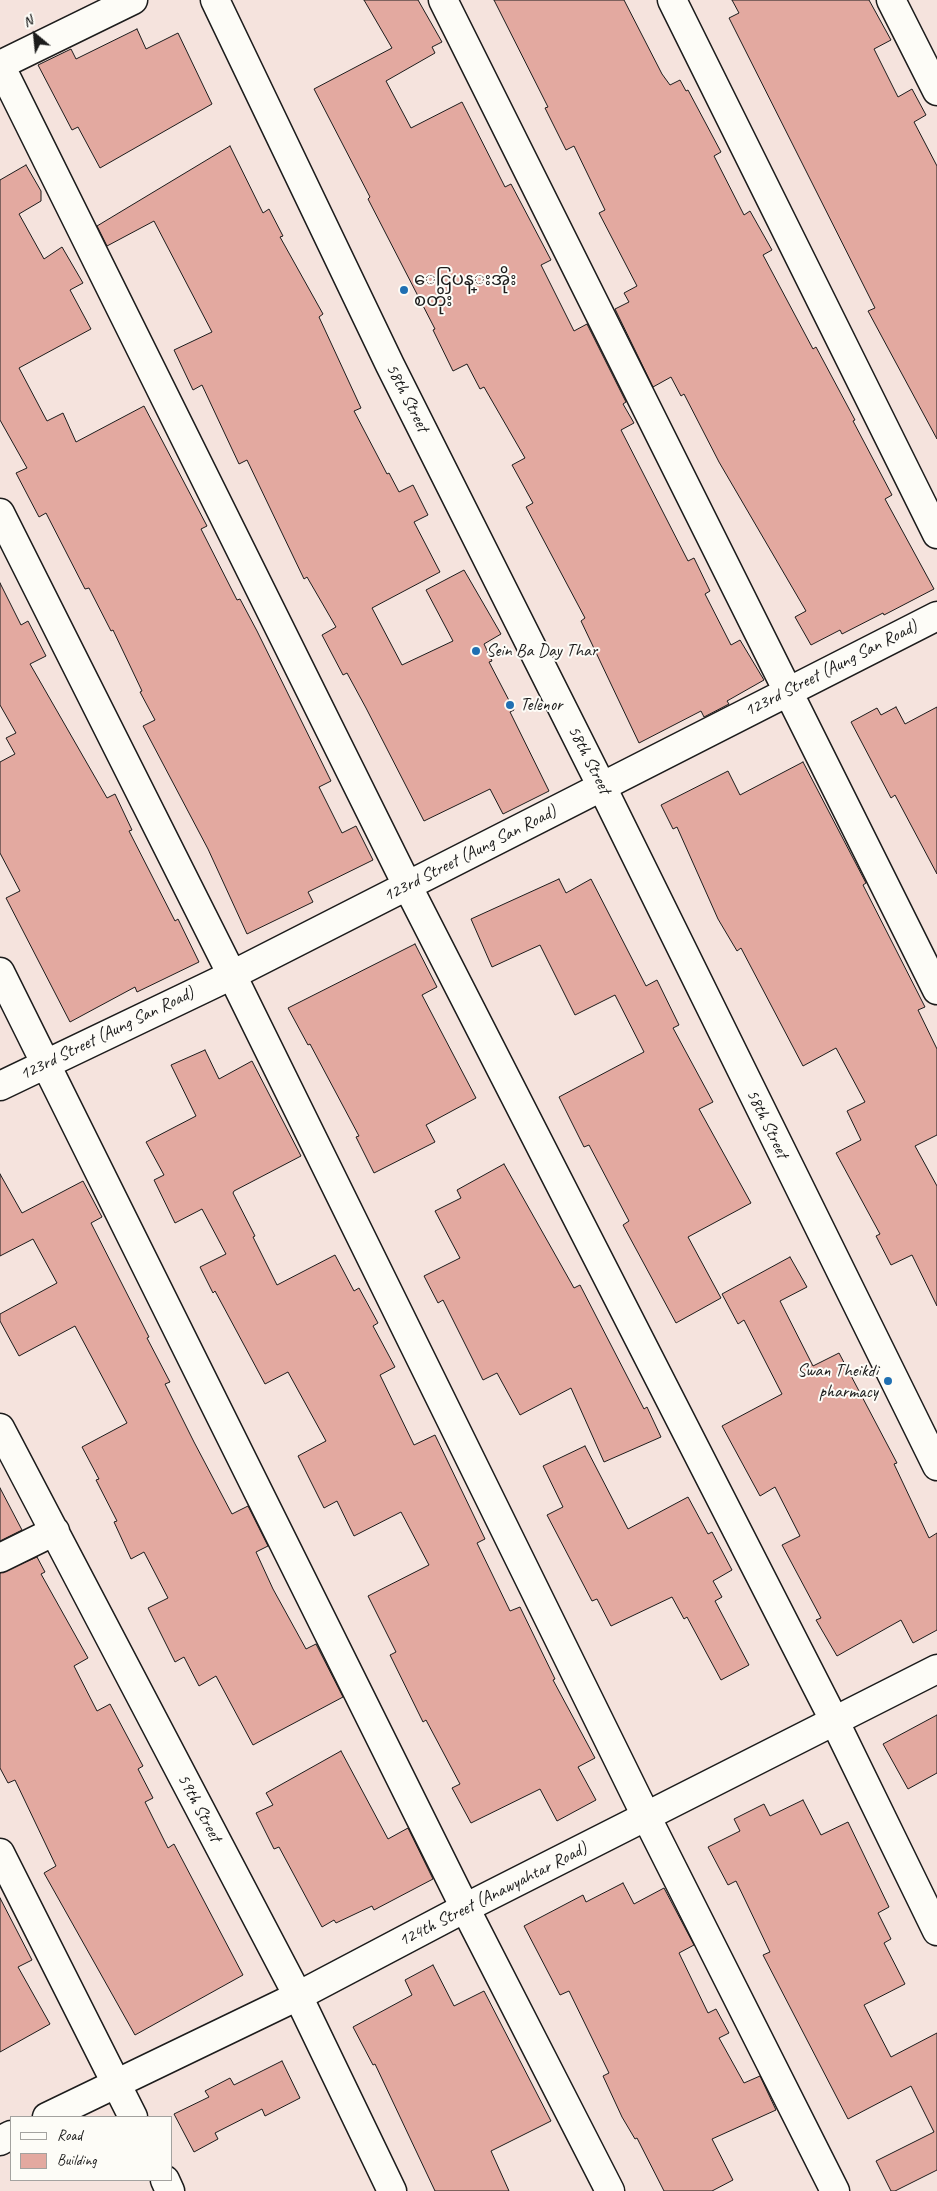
<!DOCTYPE html>
<meta charset="utf-8">
<style>
body{margin:0}
#map{position:relative;width:937px;height:2191px;overflow:hidden;background:#f5e3dd;font-family:Caveat,sans-serif}
canvas{display:block}
.legend{position:absolute;left:10px;top:2116px;width:162px;height:65px;box-sizing:border-box;background:#fdfcf7;border:1px solid #a3a29f;margin:0;padding:6px 9px;list-style:none;font-size:15px;color:#1c1c1c}
.legend li{display:flex;align-items:center;gap:10px;height:25px}
.legend b{width:25px;border:1px solid #a3a29f}
.north{position:absolute;left:10px;top:10px;width:50px;height:50px;-webkit-text-stroke:4px #fdfcf7;paint-order:stroke;rotate:332deg;font-size:14px;font-weight:700;line-height:20px;text-align:center;color:#1c1c1c}
.north::after{content:'';display:block;margin:auto;width:18px;height:22px;background:#1c1c1c;clip-path:polygon(50% 0,100% 100%,50% 72%,0 100%)}
</style>
<div id="map">
<canvas width="937" height="2191"></canvas>
<ul class="legend">
<li><b style="height:6px;background:#fdfcf7"></b>Road</li>
<li><b style="height:14px;background:#e3a9a0"></b>Building</li>
</ul>
<div class="north">N</div>
</div>
<script>
const context = document.querySelector('canvas').getContext('2d');
context.lineJoin = 'round';
function paint(path, color) {
  context.fillStyle = color;
  context.fill(path, 'evenodd');
}
function shape(rows) {
  const path = new Path2D();
  for (const r of rows) {
    path.moveTo(r[0], r[1]);
    for (let i = 2; i < r.length; i += 2) path.lineTo(r[i], r[i + 1]);
  }
  return path;
}
function strokePath(path, color, width, dash) {
  context.strokeStyle = color;
  context.lineWidth = width;
  context.lineCap = dash ? 'butt' : 'round';
  context.setLineDash(dash || []);
  context.stroke(path);
}
function write(font, color, halo, rows, align = 'center') {
  context.font = font + ' Caveat,"Noto Sans Myanmar",sans-serif';
  context.lineWidth = 4;
  context.setLineDash([]);
  context.textBaseline = 'middle';
  context.strokeStyle = halo;
  context.fillStyle = color;
  for (const [text, x, y, turn = 0] of rows) {
    context.save();
    context.translate(x, y);
    context.rotate((+turn || 0) * Math.PI / 180);
    context.textAlign = isNaN(turn) ? turn : align;
    if (halo) context.strokeText(text, 0, 0);
    context.fillText(text, 0, 0);
    context.restore();
  }
}
const building = shape([
 [364,0,418,0,442,42,432,47,435,53,386,81,411,128,462,102,505,187,511,184,551,260,541,265,574,331,587,324,626,402,623,404,634,423,621,430,688,561,694,558,710,591,705,594,731,645,740,640,764,680,727,701,729,704,704,717,701,711,639,743,581,621,585,618,526,507,533,503,512,465,525,458,484,387,480,389,467,364,453,371,433,330,435,329,368,199,370,197,314,89,392,48,364,0],
 [494,0,624,0,662,74,670,85,680,80,686,91,688,90,721,152,714,156,744,215,750,211,772,250,763,255,813,349,816,347,855,420,853,421,892,495,885,499,934,589,884,615,883,613,842,634,840,630,811,645,795,617,806,611,719,462,684,394,681,396,671,377,653,387,615,309,629,302,624,293,637,286,599,213,605,210,574,146,566,150,545,108,548,107,494,0],
 [732,0,869,0,891,40,874,49,898,97,912,89,926,115,914,122,937,166,937,439,868,311,875,308,729,18,739,13,732,0],
 [137,29,146,49,178,33,212,104,100,168,78,127,72,130,38,65,71,49,76,59,137,29],
 [230,146,263,213,269,209,283,236,280,237,323,314,319,317,361,408,354,411,387,474,389,473,399,492,413,485,428,515,414,522,440,572,372,608,402,665,453,641,426,590,464,570,501,634,484,644,492,661,489,662,514,710,510,712,549,791,503,814,490,789,424,821,366,708,347,673,343,675,322,635,336,627,307,577,304,579,247,460,239,464,202,385,193,390,174,350,212,332,154,221,107,246,97,226,230,146],
 [26,165,41,191,41,201,19,214,44,259,62,247,83,283,70,290,91,329,19,368,47,421,63,413,76,442,144,406,207,526,201,529,237,600,240,599,257,631,331,781,319,787,342,833,356,826,373,860,308,892,313,902,247,934,208,849,143,726,155,720,140,692,142,691,113,630,111,631,89,588,85,589,46,513,39,517,16,473,27,468,0,420,0,180,26,165],
 [0,583,21,625,28,621,46,656,30,664,107,798,115,794,132,830,129,831,175,921,178,919,199,962,137,992,135,987,70,1022,6,898,20,891,0,853,0,762,15,754,6,738,16,733,0,705,0,583],
 [896,707,905,724,937,707,937,874,895,795,891,798,851,722,877,708,881,715,896,707],
 [803,762,866,883,863,885,925,1007,918,1010,937,1049,937,1135,915,1146,937,1186,937,1306,912,1255,891,1265,876,1236,880,1234,836,1153,861,1140,847,1111,865,1102,836,1048,803,1066,741,948,737,951,718,919,677,827,673,829,661,805,728,771,740,795,803,762],
 [559,879,566,893,591,879,646,986,657,980,679,1025,673,1028,713,1102,699,1109,751,1203,688,1237,721,1298,676,1323,623,1225,629,1221,589,1145,584,1147,559,1097,644,1052,615,995,575,1015,540,945,492,967,471,919,559,879],
 [415,944,437,987,422,995,476,1098,426,1125,435,1142,374,1173,356,1137,359,1136,310,1044,308,1045,288,1008,415,944],
 [205,1050,219,1079,252,1061,301,1156,234,1191,233,1193,255,1236,253,1237,277,1285,335,1255,354,1291,359,1288,378,1323,373,1326,395,1367,380,1375,414,1445,435,1435,485,1539,477,1543,510,1611,520,1607,555,1679,553,1680,595,1758,578,1767,596,1800,557,1821,540,1789,471,1823,452,1788,460,1784,426,1720,423,1722,390,1655,396,1652,368,1596,429,1565,401,1512,354,1536,337,1501,324,1508,298,1456,326,1441,288,1372,265,1384,215,1291,213,1293,200,1267,226,1254,202,1209,175,1223,154,1180,164,1175,146,1142,196,1116,171,1065,205,1050],
 [504,1164,574,1288,580,1285,644,1409,647,1407,661,1437,604,1462,571,1388,520,1415,497,1373,483,1380,443,1300,438,1303,424,1276,460,1258,435,1211,461,1198,457,1190,504,1164],
 [0,1174,22,1213,83,1181,102,1217,91,1223,149,1337,147,1338,170,1382,165,1384,194,1442,232,1514,248,1506,268,1546,256,1552,273,1589,306,1649,316,1644,343,1697,253,1745,216,1676,199,1686,184,1657,175,1662,148,1608,168,1598,144,1552,131,1559,114,1522,117,1521,96,1480,99,1479,82,1447,127,1423,75,1326,19,1356,0,1321,0,1314,57,1283,33,1239,0,1256,0,1174],
 [790,1257,807,1287,780,1301,813,1366,839,1353,897,1463,894,1464,929,1538,937,1533,937,1630,913,1643,901,1620,837,1656,816,1620,821,1618,782,1545,800,1536,775,1487,760,1496,722,1426,782,1394,744,1320,738,1324,722,1294,790,1257],
 [585,1446,628,1529,688,1497,708,1534,712,1532,732,1570,713,1581,722,1597,715,1601,749,1665,721,1680,687,1617,684,1619,672,1597,611,1626,597,1599,592,1601,547,1515,563,1507,543,1466,585,1446],
 [0,1488,22,1530,0,1541,0,1488],
 [37,1557,45,1572,41,1574,88,1658,74,1666,97,1711,110,1704,143,1766,138,1769,153,1798,145,1802,168,1848,174,1844,243,1975,135,2035,44,1873,56,1866,15,1780,8,1783,0,1768,0,1573,37,1557],
 [937,1715,937,1773,908,1789,883,1744,937,1715],
 [341,1751,388,1839,408,1828,433,1879,374,1910,372,1906,336,1923,334,1920,322,1927,279,1847,274,1849,256,1813,273,1805,266,1793,341,1751],
 [803,1800,821,1835,848,1822,889,1907,878,1913,891,1939,884,1943,905,1984,864,2005,891,2057,937,2033,937,2170,895,2191,891,2191,876,2161,934,2132,911,2086,848,2119,763,1955,770,1952,736,1881,728,1885,708,1847,740,1831,734,1819,764,1804,770,1816,803,1800],
 [623,1883,634,1904,664,1888,694,1945,679,1953,708,2013,716,2009,729,2033,719,2038,744,2083,760,2076,776,2110,712,2139,733,2180,712,2191,664,2191,637,2138,635,2139,622,2117,603,2076,609,2073,569,1991,560,1995,524,1926,583,1895,586,1902,623,1883],
 [0,1898,32,1960,18,1967,50,2024,0,2052,0,1898],
 [433,1965,454,2006,484,1991,551,2121,491,2151,509,2191,435,2191,375,2064,373,2065,353,2027,412,1995,405,1980,433,1965],
 [282,2061,300,2098,265,2116,262,2109,215,2133,218,2139,194,2152,174,2114,209,2097,205,2091,230,2078,234,2085,282,2061]
]);
paint(building, '#e3a9a0');
strokePath(building, '#1c1c1c', 1);
const minor = shape([
 [443,0,937,990],
 [672,0,937,534],
 [891,0,937,91],
 [0,65,407,885,835,1722,937,1931],
 [0,65,133,0],
 [0,513,232,975,646,1816,835,2191],
 [0,972,465,1908,610,2191],
 [0,1086,232,975,937,616],
 [0,1428,298,1996,392,2191],
 [0,1558,55,1531],
 [0,1853,133,2117],
 [165,2180,170,2191]
]);
const tertiary = shape([
 [47,2117,298,1996,465,1908,937,1669],
 [0,2141,11,2135]
]);
const secondary = shape([
 [215,0,390,365,602,787,937,1466]
]);
strokePath(minor, '#1c1c1c', 31);
strokePath(tertiary, '#1c1c1c', 31);
strokePath(secondary, '#1c1c1c', 31);
strokePath(minor, '#fdfcf7', 28);
strokePath(tertiary, '#fdfcf7', 28);
strokePath(secondary, '#fdfcf7', 28);
for (const [x, y, r, color] of [
 [404,290,5,"#1f6fb2"],
 [476,651,5,"#1f6fb2"],
 [510,705,5,"#1f6fb2"],
 [888,1381,5,"#1f6fb2"]
]) {
  const dot = new Path2D();
  dot.arc(x, y, r, 0, 2 * Math.PI);
  context.fillStyle = color;
  context.fill(dot);
  strokePath(dot, '#fdfcf7', 2);
}
write('18px', '#1c1c1c', '#fdfcf7', [
 ["ေငြပန္းအိုး",414,280],
 ["စတိုး",414,301],
 ["Sein Ba Day Thar",486,651],
 ["Telenor",520,705],
 ["Swan Theikdi",878,1371,"right"],
 ["pharmacy",878,1392,"right"]
], 'left');
write('18px', '#1c1c1c', '#fdfcf7', [
 ["58th Street",407,398,63],
 ["123rd Street (Aung San Road)",831,669,-27],
 ["58th Street",589,760,63],
 ["123rd Street (Aung San Road)",470,854,-27],
 ["123rd Street (Aung San Road)",107,1034,-26],
 ["58th Street",767,1124,64],
 ["59th Street",199,1808,62],
 ["124th Street (Anawyahtar Road)",493,1895,-27]
]);
</script>
